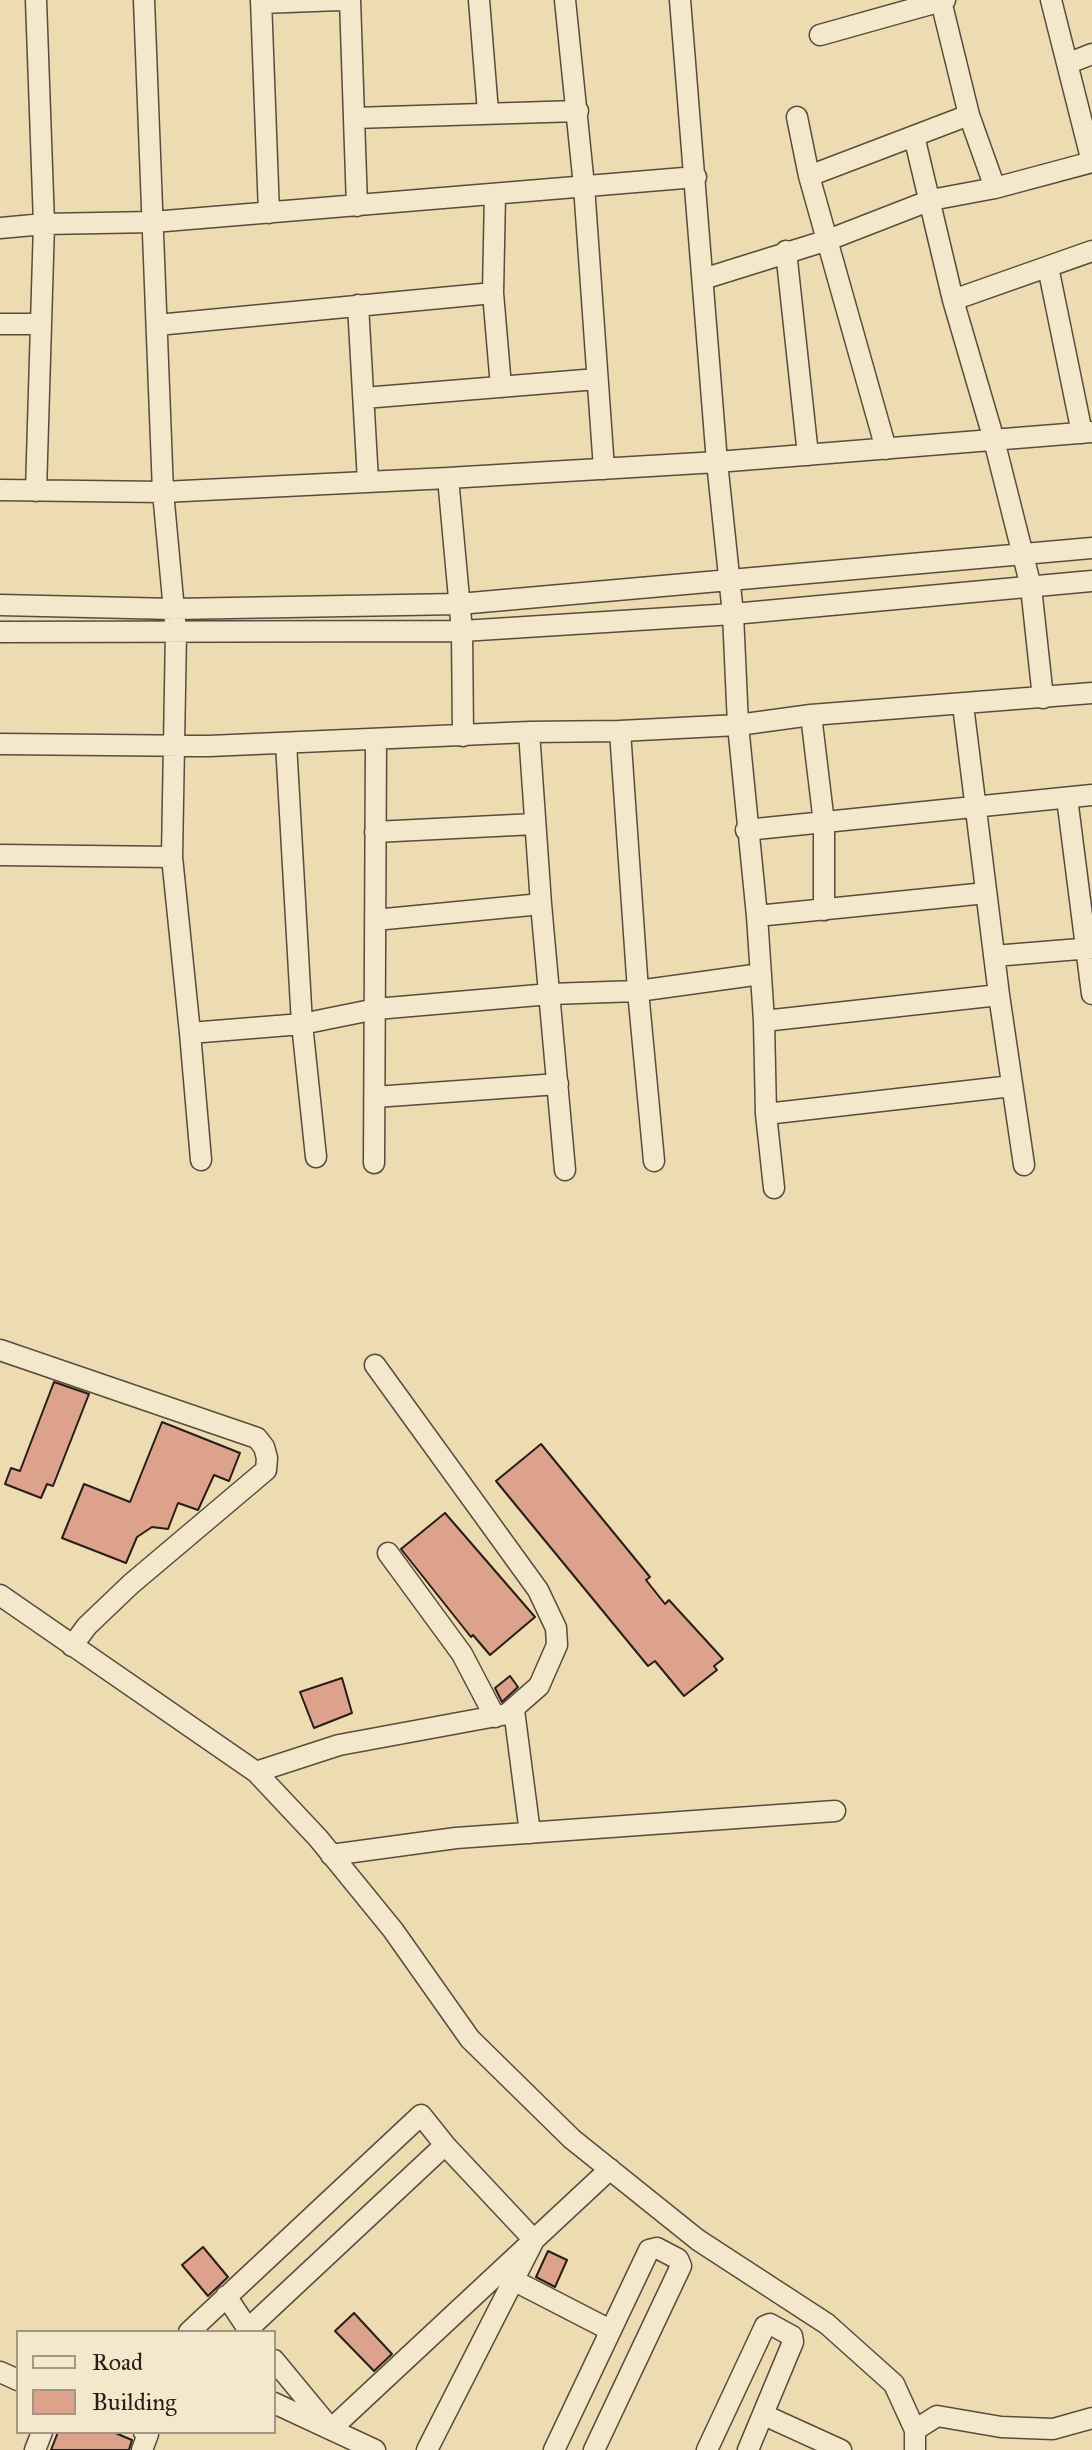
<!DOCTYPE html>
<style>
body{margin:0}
#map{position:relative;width:1092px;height:2450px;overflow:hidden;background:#eddbb1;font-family:"IM FELL Great Primer",serif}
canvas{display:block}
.legend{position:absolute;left:16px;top:2330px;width:260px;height:104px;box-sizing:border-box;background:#f3e8cc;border:2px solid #a29784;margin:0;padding:10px 14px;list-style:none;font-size:24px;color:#281d18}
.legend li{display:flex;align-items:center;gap:16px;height:40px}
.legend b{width:40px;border:2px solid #a29784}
</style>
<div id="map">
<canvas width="1092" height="2450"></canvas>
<ul class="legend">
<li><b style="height:10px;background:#f3e8cc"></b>Road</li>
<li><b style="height:22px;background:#dca28b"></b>Building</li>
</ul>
</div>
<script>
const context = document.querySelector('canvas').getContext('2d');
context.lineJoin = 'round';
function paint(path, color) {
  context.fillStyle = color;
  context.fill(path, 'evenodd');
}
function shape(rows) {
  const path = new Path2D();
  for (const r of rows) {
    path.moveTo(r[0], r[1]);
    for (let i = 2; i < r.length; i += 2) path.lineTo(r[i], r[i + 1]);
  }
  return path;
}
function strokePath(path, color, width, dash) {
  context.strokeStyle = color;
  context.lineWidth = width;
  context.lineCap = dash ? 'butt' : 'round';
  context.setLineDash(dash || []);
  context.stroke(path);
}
const building = shape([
 [54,1382,89,1394,53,1486,47,1484,41,1498,5,1484,11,1468,20,1471,54,1382],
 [162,1422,240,1453,229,1481,214,1475,198,1510,178,1503,168,1529,152,1527,137,1537,126,1563,62,1538,84,1484,130,1502,162,1422],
 [541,1444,650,1577,646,1580,665,1604,669,1600,723,1659,714,1666,717,1670,684,1696,655,1661,648,1666,496,1481,541,1444],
 [445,1513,535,1617,490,1655,473,1635,471,1637,401,1549,445,1513],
 [510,1676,518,1687,502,1702,495,1688,510,1676],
 [342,1678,352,1713,314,1728,300,1692,342,1678],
 [203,2247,228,2277,208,2296,182,2265,203,2247],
 [548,2251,567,2260,555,2287,536,2277,548,2251],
 [354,2313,392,2354,374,2371,335,2331,354,2313],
 [58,2432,113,2432,132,2440,129,2450,51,2450,58,2432]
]);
paint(building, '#dca28b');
strokePath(building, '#281d18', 2);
const minor = shape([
 [144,0,163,492,176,632,172,857,190,1033,302,1024,376,1009,550,994,638,991,761,974],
 [261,0,269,213],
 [350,0,357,206],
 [479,0,488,112],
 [565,0,584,186,604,469],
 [680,0,717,462,733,614,738,725,757,916,764,1021,766,1114,774,1188],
 [941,1,969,115,995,188],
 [261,3,340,0],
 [820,35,945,0],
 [1069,63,1092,54],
 [797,117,809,176,886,449],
 [354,118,578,111],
 [914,136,953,300,994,440,1031,587,1043,698],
 [809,176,969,115],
 [495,194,493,293,501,387],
 [0,228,44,224,153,222,696,177],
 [786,251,808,455],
 [1048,267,1082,433],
 [703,279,828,240,931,200,995,188,1092,162,1051,0],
 [953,300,1092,251],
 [358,305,368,481],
 [0,324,41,324],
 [157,325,493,293],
 [364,398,597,379],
 [448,478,462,631,463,736],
 [0,490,163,492,448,478,717,462,1092,432],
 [36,491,44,224,36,0],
 [0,605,174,609,459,604,1092,548],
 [0,632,462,631,733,614,1092,581],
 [963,705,999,995,1024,1165],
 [811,715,824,823,824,910],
 [620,731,638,991,654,1161],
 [529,732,541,904,565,1170],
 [286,743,302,1024,316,1157],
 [0,744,209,746,529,732,620,731,738,725,811,715,1092,693],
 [1067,798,1092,994],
 [746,830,1092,795],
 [375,832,535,824],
 [0,855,172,857],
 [757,916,986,893],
 [375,920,541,904],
 [994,956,1092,948],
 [764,1021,999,995],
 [190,1033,201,1160],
 [375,1097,558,1084],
 [766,1114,1012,1086],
 [374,1163,376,740],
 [0,1350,257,1438,264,1447,267,1458,266,1470,131,1584,87,1626,72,1646],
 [388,1553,462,1654,495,1717],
 [0,1595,256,1772,318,1838,393,1930,470,2039,572,2139,698,2240,827,2324,894,2384,915,2430,915,2450],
 [514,1710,530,1833],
 [256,1772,339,1745,507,1714,539,1686,557,1645,556,1628,538,1590,375,1365],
 [331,1855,456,1838,835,1811],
 [513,2280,610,2330],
 [226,2296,250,2332],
 [248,2329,445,2145],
 [189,2332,421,2115,445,2145,534,2240,427,2450],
 [274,2360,331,2429,610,2169],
 [0,2372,18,2380],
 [274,2403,375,2450],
 [764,2415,841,2450],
 [915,2430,937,2416,1001,2427,1053,2429,1092,2418],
 [35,2450,42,2432],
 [142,2450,148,2434,144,2432],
 [554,2450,649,2250,657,2248,678,2259,681,2266,594,2450],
 [707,2450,765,2326,770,2324,792,2336,793,2342,748,2450]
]);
strokePath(minor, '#594c3e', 23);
strokePath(minor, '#f3e8cc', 20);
</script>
